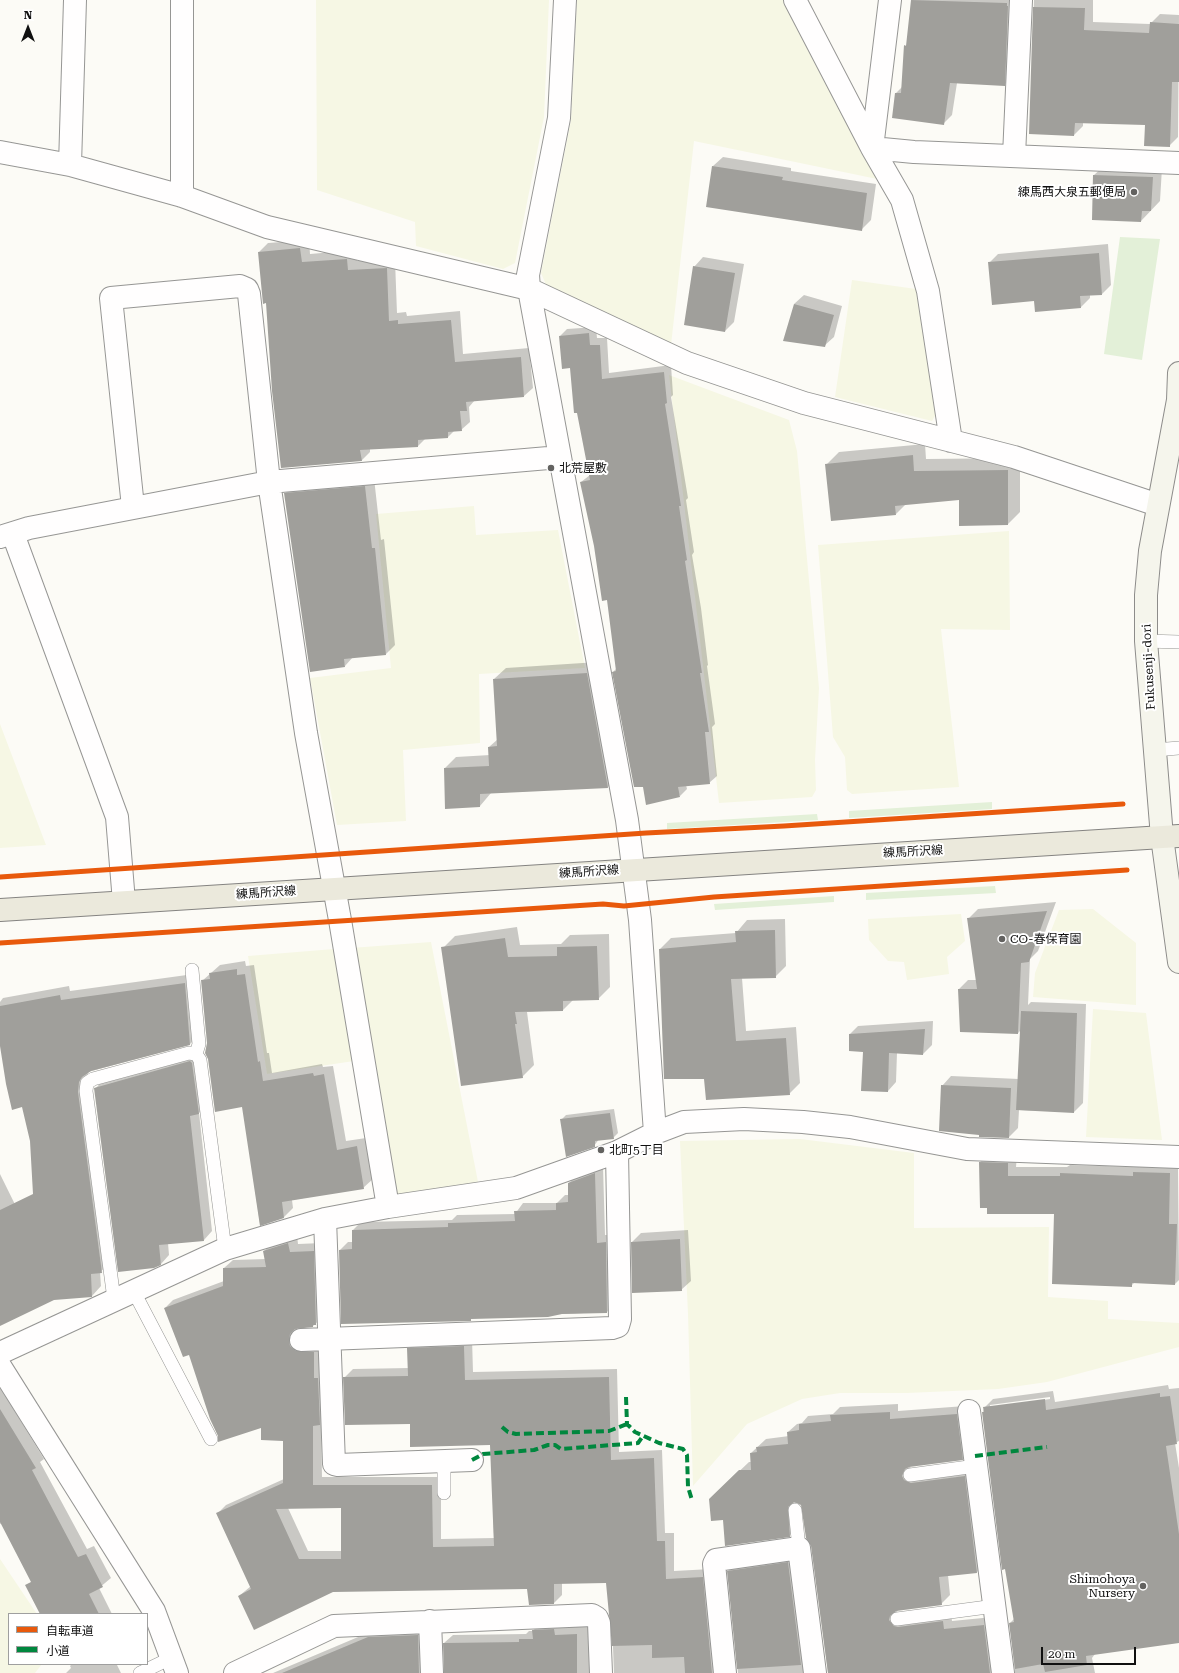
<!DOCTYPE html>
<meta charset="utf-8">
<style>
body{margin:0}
#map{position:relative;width:1179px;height:1673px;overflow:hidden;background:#fcfbf6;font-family:"Roboto Serif","Noto Sans JP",serif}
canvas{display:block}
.legend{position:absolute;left:8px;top:1613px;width:140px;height:52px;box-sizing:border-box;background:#fff;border:1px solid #9f9f9f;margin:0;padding:5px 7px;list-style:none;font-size:12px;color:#101010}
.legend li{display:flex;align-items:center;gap:8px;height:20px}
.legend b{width:20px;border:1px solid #9f9f9f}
.north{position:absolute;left:8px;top:8px;width:40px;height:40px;-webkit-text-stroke:3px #fff;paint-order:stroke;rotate:0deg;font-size:11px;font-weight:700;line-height:16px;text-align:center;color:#101010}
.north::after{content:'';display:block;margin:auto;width:14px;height:18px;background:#101010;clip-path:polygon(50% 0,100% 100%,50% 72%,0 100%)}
.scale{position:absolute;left:1041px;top:1647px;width:95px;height:18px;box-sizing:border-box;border:2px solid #101010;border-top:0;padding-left:5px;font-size:12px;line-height:14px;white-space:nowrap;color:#101010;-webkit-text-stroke:3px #fff;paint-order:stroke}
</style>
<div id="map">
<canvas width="1179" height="1673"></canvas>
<ul class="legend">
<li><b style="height:5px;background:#e8590c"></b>自転車道</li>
<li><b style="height:5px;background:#00873e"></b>小道</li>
</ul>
<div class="north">N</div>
<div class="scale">20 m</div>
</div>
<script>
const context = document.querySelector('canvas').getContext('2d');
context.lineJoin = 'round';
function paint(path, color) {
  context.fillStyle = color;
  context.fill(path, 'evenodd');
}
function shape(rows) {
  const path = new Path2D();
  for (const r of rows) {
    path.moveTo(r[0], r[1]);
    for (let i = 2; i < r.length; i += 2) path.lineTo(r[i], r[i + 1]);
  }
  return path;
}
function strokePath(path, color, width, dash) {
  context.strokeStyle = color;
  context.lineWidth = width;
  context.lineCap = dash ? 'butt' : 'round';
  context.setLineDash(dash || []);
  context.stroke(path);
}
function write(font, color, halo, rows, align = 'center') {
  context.font = font + ' "Roboto Serif","Noto Sans JP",serif';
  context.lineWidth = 4;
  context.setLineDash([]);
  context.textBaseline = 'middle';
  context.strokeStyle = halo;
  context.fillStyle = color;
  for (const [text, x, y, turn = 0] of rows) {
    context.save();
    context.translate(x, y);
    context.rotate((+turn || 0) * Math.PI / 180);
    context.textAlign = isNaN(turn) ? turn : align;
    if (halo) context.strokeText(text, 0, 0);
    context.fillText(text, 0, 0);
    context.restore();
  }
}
paint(shape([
 [316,0,549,0,544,117,515,263,503,269,416,246,415,222,317,190],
 [577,0,783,0,882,180,694,141,671,345,547,287,541,273,571,120],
 [852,280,916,289,936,414,932,421,835,397],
 [669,375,789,420,797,451,819,688,815,760,816,790,812,797,719,803],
 [474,506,476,535,558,530,585,668,479,674,480,743,403,750,406,821,337,825,310,678,391,668,376,514],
 [1009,531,1010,630,941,629,959,787,852,794,847,790,845,757,833,737,818,545],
 [0,724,46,845,0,848],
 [1093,909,1136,943,1136,1005,1033,997,1035,973,1059,910],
 [961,914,965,941,947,957,949,974,907,980,904,962,888,961,869,940,868,919],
 [431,942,479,1187,396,1196,351,948],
 [334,949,354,1061,267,1074,248,956],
 [1093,1009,1146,1013,1162,1140,1086,1137],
 [800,1139,914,1153,914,1228,1049,1227,1048,1297,1108,1301,1108,1319,1179,1323,1179,1347,1047,1382,998,1389,907,1393,840,1393,802,1399,747,1424,693,1486,688,1314,680,1141],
 [0,1559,37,1614,9,1614,9,1664,42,1664,35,1673,0,1673]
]), '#f6f7e4');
paint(shape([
 [1120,237,1160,239,1142,360,1104,354],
 [992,802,992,809,849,818,849,811],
 [817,814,818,820,667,829,667,823],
 [995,886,996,893,866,900,866,893],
 [834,896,834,902,715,910,714,904]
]), '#e3f0d8');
paint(shape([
 [912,0,1017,0,1013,76,1004,85,957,83,952,115,943,124,896,93,902,87,905,46,908,44],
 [1034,0,1093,0,1093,22,1150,24,1160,14,1179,15,1178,137,1169,146,1146,124,1083,122,1083,126,1074,135,1030,133],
 [723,157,791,168,791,171,876,184,871,220,861,230,707,206,713,166],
 [1104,166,1162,168,1160,201,1141,221,1093,219,1094,175],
 [309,240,310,254,356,250,357,261,395,260,397,313,406,312,407,316,460,311,463,354,529,348,533,388,524,396,475,400,469,407,470,422,461,430,454,431,448,437,425,439,418,446,370,449,370,452,361,461,267,302,259,252,268,243],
 [1108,244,1111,285,1102,294,1090,295,1090,298,1081,307,1035,300,989,263,998,254],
 [703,257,744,264,734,322,725,331,694,267],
 [804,295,842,306,834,337,824,346,794,304],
 [596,327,597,338,607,338,609,373,671,365,673,395,671,397,688,498,686,500,694,552,692,555,701,608,708,665,707,666,715,724,712,727,717,776,709,783,686,785,687,789,680,796,613,672,617,668,608,599,581,482,590,475,571,367,560,336,567,329],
 [925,444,926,459,1020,458,1020,512,1008,524,960,525,960,499,906,504,896,514,827,464,839,452],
 [374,478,381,540,384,539,395,645,386,654,353,657,345,666,285,494,294,484],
 [598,662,619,776,608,787,491,793,480,806,445,768,456,757,490,755,489,747,498,739,494,679,506,668],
 [1056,902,1038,951,1030,959,1028,1005,1031,1002,1086,1004,1083,1103,1074,1112,1019,1110,1018,1128,1009,1137,942,1086,951,1076,1019,1079,1021,1030,1018,1033,959,989,968,980,977,980,969,918,978,909],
 [785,919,786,966,775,977,742,978,746,1031,796,1027,800,1083,789,1094,705,1078,665,1078,660,949,671,938,736,933,747,920],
 [517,927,520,945,561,944,570,935,609,934,610,987,598,999,573,1000,563,1010,527,1012,534,1065,522,1077,443,948,455,936],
 [245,961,246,966,254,965,267,1053,269,1053,272,1073,322,1064,323,1067,333,1066,346,1141,366,1138,373,1179,363,1188,292,1200,293,1208,284,1217,260,1224,243,1106,208,1043,202,981,220,965],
 [194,974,199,1035,190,1044,88,1072,87,1082,111,1263,100,1272,101,1286,92,1296,53,1299,0,1325,0,1174,36,1247,31,1141,23,1105,0,1039,0,1002,3,998,69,986,70,991],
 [933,1021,932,1045,923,1054,897,1053,896,1082,888,1091,864,1051,850,1034,858,1026],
 [200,1053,207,1105,199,1113,212,1231,204,1240,168,1243,169,1255,161,1264,96,1088,104,1079],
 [614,1109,618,1133,613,1138,599,1139,594,1146,561,1120,566,1115],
 [989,1154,1017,1155,1016,1167,1067,1167,1070,1165,1140,1167,1143,1164,1178,1165,1179,1280,1175,1284,1135,1282,1131,1286,1055,1213,980,1162],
 [603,1166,605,1235,614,1235,615,1304,607,1312,472,1318,470,1320,342,1323,340,1250,348,1242,353,1242,353,1230,361,1222,452,1220,457,1215,515,1214,523,1203,557,1203,565,1195,569,1195,569,1183,577,1175],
 [688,1230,691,1281,681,1290,632,1242,641,1233],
 [297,1235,298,1244,322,1243,325,1315,313,1326,297,1328,297,1331,322,1344,328,1416,321,1423,322,1477,441,1477,441,1539,494,1538,491,1444,411,1423,344,1378,353,1369,409,1368,408,1349,417,1340,472,1338,473,1372,617,1369,619,1452,662,1450,665,1533,674,1533,674,1571,711,1569,725,1673,614,1673,612,1622,607,1582,562,1583,562,1595,554,1603,528,1588,333,1591,239,1596,251,1586,217,1514,226,1505,284,1479,284,1440,262,1427,219,1435,190,1353,165,1308,173,1300,224,1281,224,1268,233,1260,266,1259,264,1251,273,1242],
 [342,1507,342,1551,308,1551,288,1508],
 [1168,1385,1169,1389,1179,1388,1179,1441,1175,1443,1179,1468,1179,1642,1095,1654,1092,1658,1095,1673,1015,1673,1010,1623,1014,1619,983,1412,984,1408,993,1399,1053,1391,1055,1402],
 [1050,1397,1050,1399,990,1408,990,1405],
 [0,1387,44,1459,40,1462,87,1549,94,1546,111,1578,99,1588,112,1614,56,1614,2,1523,0,1524],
 [898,1404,898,1411,965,1406,971,1450,962,1459,910,1466,912,1472,973,1468,986,1564,977,1572,948,1575,950,1595,941,1604,898,1610,897,1612,902,1618,951,1613,952,1621,993,1617,1003,1673,828,1673,812,1546,802,1504,796,1502,798,1527,789,1536,724,1519,710,1499,749,1462,752,1462,751,1453,766,1439,789,1436,788,1432,797,1424,802,1423,808,1416,833,1414,840,1407],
 [797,1554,815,1673,738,1673,728,1571,737,1563],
 [541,1622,595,1626,601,1673,444,1673,444,1643,453,1635,526,1634,529,1631,533,1631],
 [426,1627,432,1673,273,1673,377,1629],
 [72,1664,118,1664,117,1665,121,1673,66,1673,71,1668,70,1666]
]), '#0003');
paint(shape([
 [911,0,1007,3,1007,6,1008,6,1005,86,950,83,944,125,892,118,895,93,901,93,904,45,906,46],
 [1033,7,1085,8,1084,30,1149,33,1150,22,1179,24,1179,82,1172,82,1170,147,1144,146,1145,125,1075,123,1074,136,1029,134],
 [712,166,783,177,782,180,867,193,862,231,706,207],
 [1093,175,1153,177,1151,211,1142,211,1141,222,1092,220],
 [300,248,302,262,347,259,348,270,387,268,389,321,398,320,398,324,451,320,455,362,521,357,524,397,466,402,467,411,460,411,462,431,448,432,448,438,418,440,418,447,360,450,362,461,281,468,272,391,266,303,263,304,258,252],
 [1099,253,1102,295,1080,296,1081,308,1035,312,1034,301,992,305,988,262],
 [693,266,735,273,725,332,684,325],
 [794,304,834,315,825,347,783,341],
 [589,333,590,345,600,345,602,379,664,372,667,403,665,404,681,506,679,506,687,560,685,561,702,673,700,673,709,732,705,732,710,784,678,787,680,797,646,805,643,787,634,787,612,672,616,671,607,600,602,601,594,546,580,482,590,480,577,413,574,413,570,368,562,369,559,336],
 [913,455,914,471,1008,470,1008,525,959,526,959,500,895,506,896,515,831,521,825,464],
 [365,486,372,548,375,548,386,655,344,659,345,667,310,672,284,493],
 [587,673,608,788,480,794,480,807,445,809,444,768,489,766,488,747,497,746,493,679],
 [1047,911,1029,962,1021,963,1018,1034,960,1032,958,989,977,989,967,918],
 [775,930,776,978,731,979,736,1041,786,1038,790,1095,706,1100,704,1079,664,1079,659,949,736,942,735,931],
 [505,938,508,957,557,956,557,947,597,946,599,1000,563,1001,563,1011,515,1012,517,1024,515,1024,523,1078,461,1086,441,947],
 [237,969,237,975,245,974,258,1062,260,1061,263,1081,313,1073,314,1076,324,1074,337,1150,357,1146,364,1189,282,1202,284,1218,260,1226,242,1107,215,1112,208,1059,205,1053,207,1043,201,980,210,979,209,973],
 [185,983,190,1045,91,1071,82,1077,79,1082,78,1092,102,1273,91,1274,92,1297,54,1300,0,1326,0,1210,33,1194,30,1141,22,1107,12,1110,6,1084,0,1046,0,1006,60,995,61,1000],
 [1021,1011,1077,1013,1074,1113,1016,1110],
 [925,1029,923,1055,889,1053,888,1092,861,1091,863,1052,849,1051,849,1034],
 [190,1061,192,1063,199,1114,190,1116,204,1241,159,1245,161,1265,154,1268,118,1272,94,1088],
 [941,1085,1011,1088,1009,1138,979,1137,979,1135,939,1131],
 [610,1113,614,1139,595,1141,595,1147,566,1157,560,1119],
 [979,1162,1008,1163,1008,1176,1060,1176,1060,1173,1133,1176,1133,1172,1170,1173,1169,1224,1177,1224,1175,1285,1132,1283,1132,1287,1052,1284,1054,1214,987,1214,987,1208,980,1208],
 [595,1173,597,1243,606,1242,607,1313,562,1314,548,1317,471,1319,471,1321,341,1324,339,1250,352,1249,352,1230,448,1227,448,1223,515,1221,514,1211,556,1210,556,1203,568,1202,568,1183],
 [680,1239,682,1291,632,1293,631,1242],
 [288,1243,290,1252,314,1251,316,1325,313,1325,313,1327,295,1329,290,1334,289,1340,290,1346,296,1351,314,1352,314,1378,318,1378,320,1425,313,1426,313,1485,432,1485,433,1547,494,1546,490,1445,410,1447,410,1424,345,1425,343,1377,408,1376,407,1348,464,1346,465,1380,609,1377,611,1460,654,1458,657,1541,665,1541,666,1579,703,1577,712,1673,685,1673,684,1657,652,1658,652,1645,612,1646,606,1583,554,1584,554,1604,529,1605,527,1589,333,1592,254,1630,238,1596,251,1589,216,1513,283,1483,283,1441,261,1440,261,1428,218,1442,218,1436,210,1419,189,1355,183,1357,164,1308,223,1286,223,1268,266,1267,263,1251],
 [341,1508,341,1559,299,1559,276,1509],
 [1160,1393,1160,1397,1170,1396,1177,1444,1166,1446,1179,1534,1179,1643,1086,1656,1087,1665,1045,1672,1043,1664,1015,1669,1009,1623,1014,1622,1005,1569,1002,1570,982,1412,984,1412,983,1407,1045,1399,1046,1410],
 [0,1409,36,1468,32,1470,78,1557,86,1554,103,1587,89,1594,99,1614,40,1614,25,1585,31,1582,0,1522],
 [890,1412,890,1419,957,1414,963,1460,909,1467,905,1469,902,1476,904,1480,911,1483,965,1476,977,1573,939,1577,942,1605,896,1611,890,1616,889,1620,894,1626,898,1627,943,1621,944,1629,984,1625,990,1673,828,1673,811,1546,806,1538,801,1505,794,1502,788,1507,790,1537,725,1546,723,1520,711,1521,709,1499,739,1470,751,1470,750,1453,757,1452,756,1447,788,1444,787,1432,799,1430,799,1424,831,1421,830,1415],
 [788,1562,801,1665,737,1669,727,1571],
 [554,1629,555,1635,577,1634,577,1673,444,1673,443,1643,519,1642,519,1639,533,1639,532,1630],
 [418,1635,419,1673,282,1673,368,1637]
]), '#a09f9b');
const lane = shape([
 [1146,641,1179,642],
 [1155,750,1179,748],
 [192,970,199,1044,196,1054],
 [133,1290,211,1439],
 [114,1299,86,1091,87,1083,93,1079,189,1053,196,1054,200,1060,225,1249],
 [444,1461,444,1493],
 [910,1475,976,1466],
 [795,1510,799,1548],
 [897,1619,995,1606],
 [140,1673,171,1658]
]);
const street = shape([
 [565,0,559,118,528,275,529,289,627,820,640,920,655,1133],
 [795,0,872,148,902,200,928,291,951,441],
 [872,148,914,152,1179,163],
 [872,148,890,0],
 [0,152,70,165,182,196,267,227,529,289,687,363,804,403,1014,457,1158,505],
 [1014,156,1021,0],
 [70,165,75,0],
 [182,196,182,0],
 [13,534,117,817,124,902],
 [0,537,29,528,269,482,249,294,247,289,240,286,111,298,133,507],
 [388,1207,340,920,306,733,269,482,560,457],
 [325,1219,334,1464,338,1465,472,1460],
 [301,1340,612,1328,618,1326,620,1319,617,1152],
 [0,1353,225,1249,325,1219,388,1207,516,1188,617,1152,655,1133,684,1122,744,1119,803,1122,850,1127,967,1149,1179,1157],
 [0,1366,154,1611,177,1673],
 [969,1411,1003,1673],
 [430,1621,432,1673],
 [235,1673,334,1626,592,1615,597,1618,599,1623,601,1673],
 [725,1673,714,1564,716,1560,799,1548,815,1673]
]);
const secondary = shape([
 [1179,373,1178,400,1150,551,1146,595,1146,641,1162,837,1179,962]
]);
const primary = shape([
 [0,910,1179,836]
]);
strokePath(lane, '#969694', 14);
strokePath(street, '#969694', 24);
strokePath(secondary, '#8d8c8a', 24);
strokePath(primary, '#848381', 24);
strokePath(lane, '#fffefe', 13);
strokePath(street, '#fffefe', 22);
strokePath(secondary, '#f5f5ec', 22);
strokePath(primary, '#ebe9dc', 22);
strokePath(shape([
 [626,1397,627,1424,635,1432,659,1443,683,1449,687,1455,688,1487,692,1500],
 [502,1427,508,1432,516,1434,609,1431,627,1424],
 [975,1456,1047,1447],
 [472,1460,483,1454,534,1450,548,1445,555,1445,561,1449,638,1443,643,1436]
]), '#00873e', 4, [8, 4]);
strokePath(shape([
 [0,877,646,833,784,826,1123,804],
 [0,943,603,904,624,906,714,897,1127,870]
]), '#e8590c', 5);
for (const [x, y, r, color] of [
 [1134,192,4,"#636260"],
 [551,468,4,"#636260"],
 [1002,939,4,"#636260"],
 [601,1150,4,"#636260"],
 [1143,1586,4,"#636260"]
]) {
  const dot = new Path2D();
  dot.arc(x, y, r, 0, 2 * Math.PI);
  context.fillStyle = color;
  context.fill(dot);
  strokePath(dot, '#fff', 1.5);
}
write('12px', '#101010', '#fff', [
 ["練馬西大泉五郵便局",1126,192,"right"],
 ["北荒屋敷",559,468],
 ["CO-春保育園",1010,939],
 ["北町5丁目",609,1150],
 ["Shimohoya",1135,1579,"right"],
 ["Nursery",1135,1593,"right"]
], 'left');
write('12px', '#101010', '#fff', [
 ["Fukusenji-dori",1149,667,-93],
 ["練馬所沢線",913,852,-3],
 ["練馬所沢線",589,872,-4],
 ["練馬所沢線",266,893,-4]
]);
</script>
